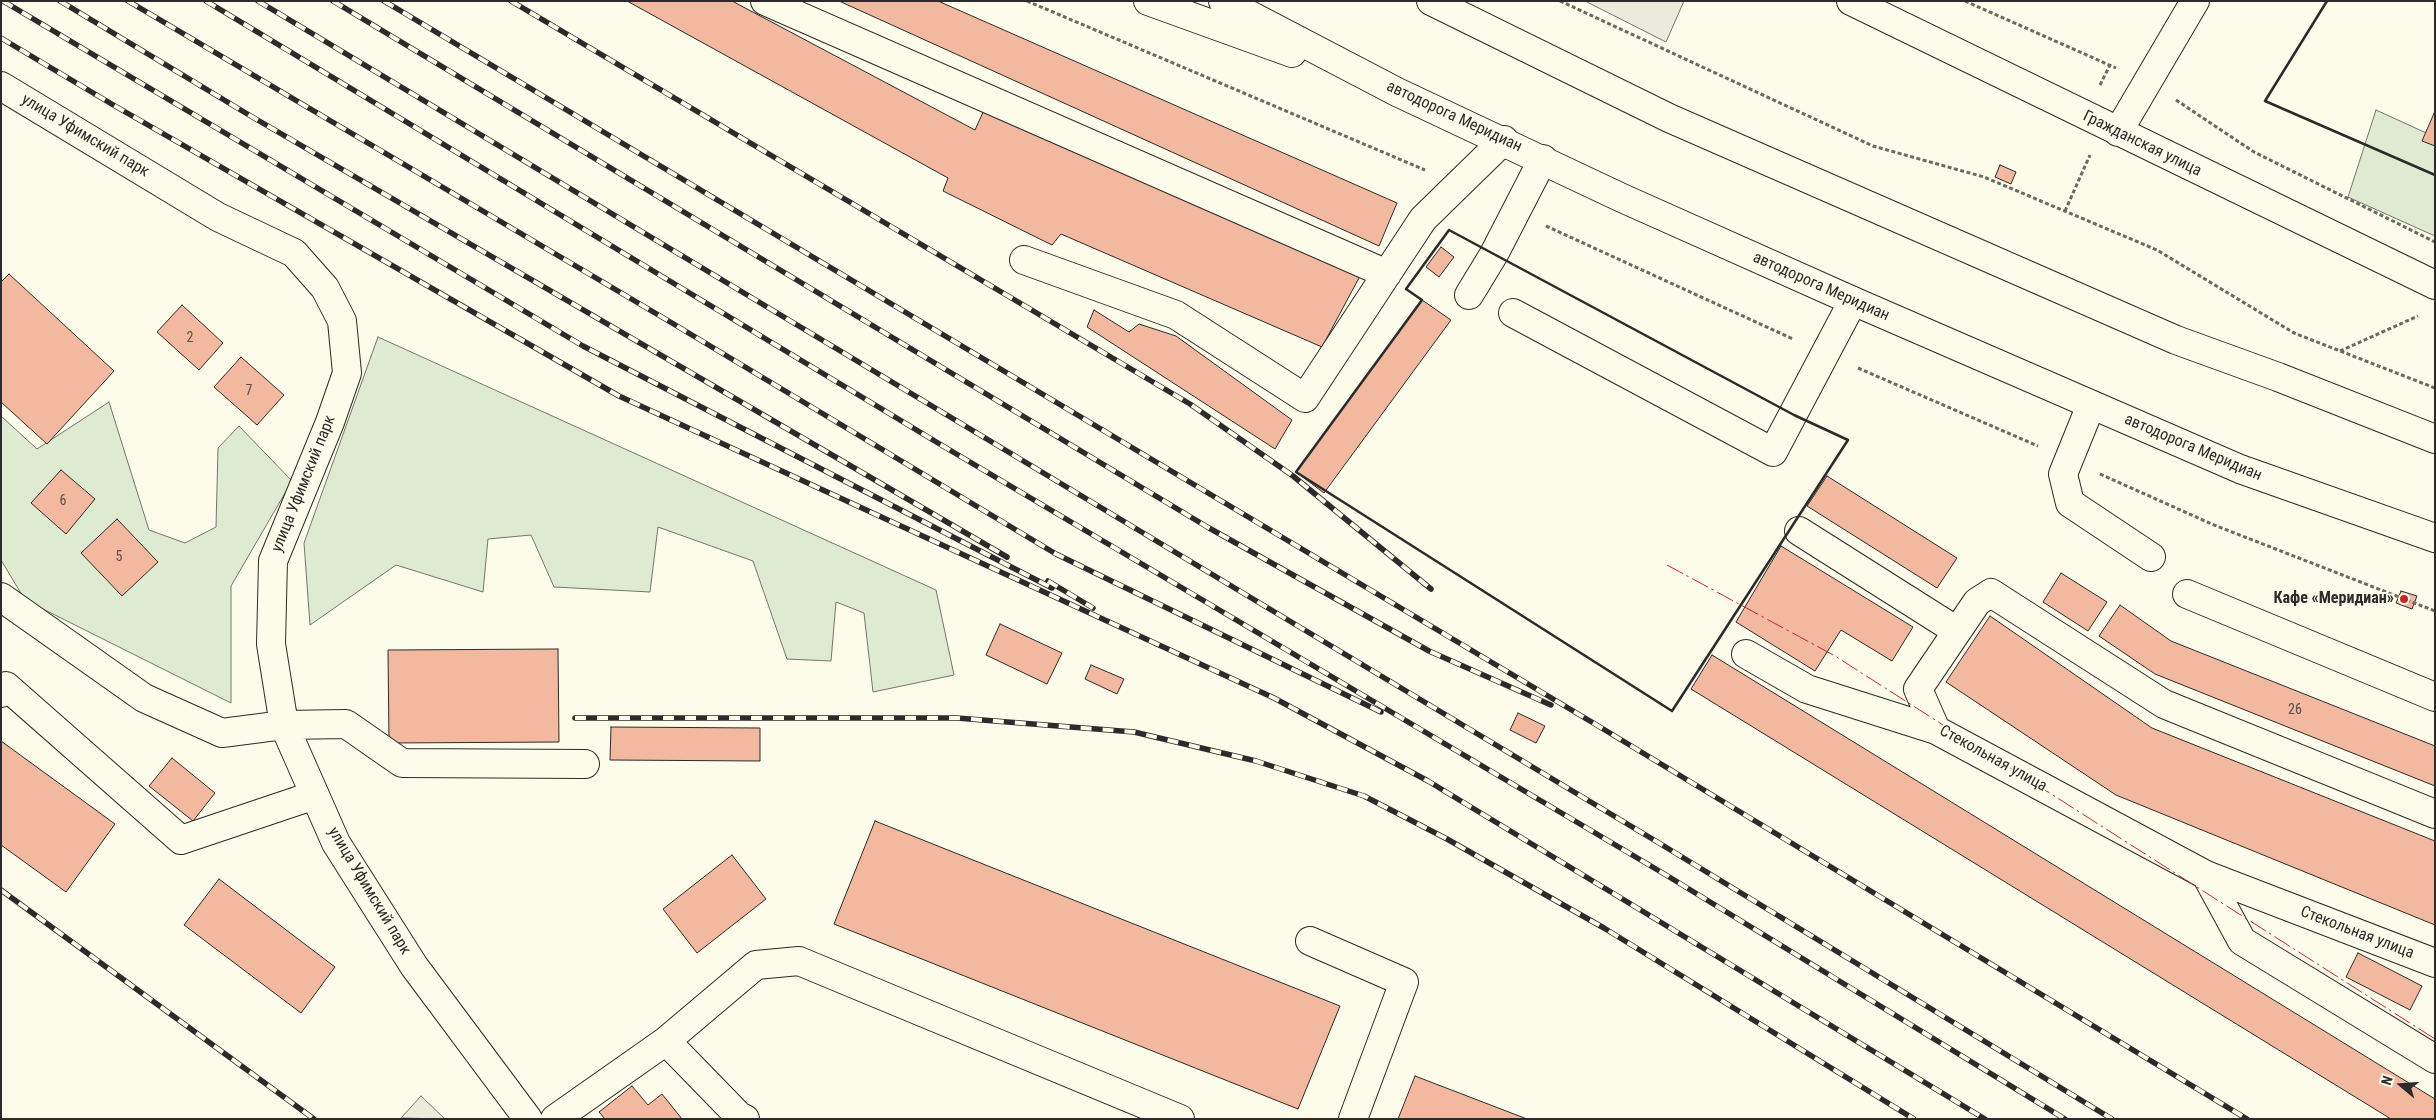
<!DOCTYPE html>
<meta charset="utf-8">
<style>
body{margin:0}
#map{position:relative;width:2436px;height:1120px;overflow:hidden;background:#fdfbea;font-family:"Roboto Condensed",sans-serif}
canvas{display:block}
.frame{position:absolute;inset:0;border:2px solid #2b2b2b;pointer-events:none}
.north{position:absolute;left:2376px;top:1060px;width:50px;height:50px;-webkit-text-stroke:4px #fdfbea;paint-order:stroke;rotate:288deg;font-size:14px;font-weight:700;line-height:20px;text-align:center;color:#2b2b2b}
.north::after{content:'';display:block;margin:auto;width:18px;height:22px;background:#2b2b2b;clip-path:polygon(50% 0,100% 100%,50% 72%,0 100%)}
</style>
<div id="map">
<canvas width="2436" height="1120"></canvas>
<div class="frame"></div>
<div class="north">N</div>
</div>
<script>
const context = document.querySelector('canvas').getContext('2d');
context.lineJoin = 'round';
function paint(path, color) {
  context.fillStyle = color;
  context.fill(path, 'evenodd');
}
function shape(rows) {
  const path = new Path2D();
  for (const r of rows) {
    path.moveTo(r[0], r[1]);
    for (let i = 2; i < r.length; i += 2) path.lineTo(r[i], r[i + 1]);
  }
  return path;
}
function strokePath(path, color, width, dash) {
  context.strokeStyle = color;
  context.lineWidth = width;
  context.lineCap = dash ? 'butt' : 'round';
  context.setLineDash(dash || []);
  context.stroke(path);
}
function write(font, color, halo, rows, align = 'center') {
  context.font = font + ' "Roboto Condensed",sans-serif';
  context.lineWidth = 4;
  context.setLineDash([]);
  context.textBaseline = 'middle';
  context.strokeStyle = halo;
  context.fillStyle = color;
  for (const [text, x, y, turn = 0] of rows) {
    context.save();
    context.translate(x, y);
    context.rotate((+turn || 0) * Math.PI / 180);
    context.textAlign = isNaN(turn) ? turn : align;
    if (halo) context.strokeText(text, 0, 0);
    context.fillText(text, 0, 0);
    context.restore();
  }
}
const green = shape([
 [2376,110,2435,137,2435,236,2348,197,2376,110],
 [378,337,936,590,954,675,873,692,864,613,836,602,831,661,787,659,753,561,658,527,650,592,554,587,531,535,488,539,483,592,396,565,310,625,304,543,378,337],
 [109,402,149,530,185,543,216,527,218,448,239,426,292,481,231,586,231,703,25,600,1,560,1,416,37,449,109,402]
]);
paint(green, '#deebd1');
strokePath(green, '#74746e', 1);
const parking = shape([
 [1585,1,1684,1,1666,42,1585,1],
 [421,1096,445,1119,401,1118,421,1096]
]);
paint(parking, '#eceadb');
strokePath(parking, '#74746e', 1);
const building = shape([
 [627,1,732,1,975,130,984,110,1360,276,1322,347,1061,234,1052,245,943,191,948,178,627,1],
 [839,1,938,1,1397,203,1379,246,839,1],
 [2435,111,2435,146,2422,141,2435,111],
 [2000,165,2016,172,2011,184,1995,177,2000,165],
 [1441,247,1454,257,1439,277,1426,267,1441,247],
 [9,274,114,371,47,444,1,402,1,282,9,274],
 [1422,300,1451,320,1324,493,1296,472,1422,300],
 [182,305,223,343,199,370,157,332,182,305],
 [1094,310,1129,332,1139,324,1176,336,1292,420,1275,449,1087,327,1094,310],
 [241,357,284,395,257,425,214,387,241,357],
 [61,470,95,499,66,534,31,503,61,470],
 [1827,476,1957,558,1937,588,1807,506,1827,476],
 [117,519,158,562,122,596,81,553,117,519],
 [1781,546,1913,627,1892,661,1841,630,1815,671,1736,622,1781,546],
 [2061,573,2107,602,2088,631,2043,602,2061,573],
 [2401,591,2417,596,2412,609,2396,603,2401,591],
 [2120,605,2171,641,2435,746,2435,786,2155,674,2099,636,2120,605],
 [1990,616,2152,728,2435,841,2435,925,2116,795,1946,682,1990,616],
 [1000,624,1062,653,1047,684,986,655,1000,624],
 [558,649,559,742,389,743,388,650,558,649],
 [1712,655,2435,1099,2435,1119,2391,1119,1691,689,1712,655],
 [1091,665,1124,679,1117,694,1085,679,1091,665],
 [1518,713,1545,726,1536,743,1510,730,1518,713],
 [611,727,760,728,760,761,610,760,611,727],
 [1,741,115,824,66,892,1,845,1,741],
 [172,758,215,793,193,821,149,786,172,758],
 [875,821,1340,1006,1298,1109,834,924,875,821],
 [732,855,766,899,697,953,663,909,732,855],
 [219,879,335,967,301,1013,184,925,219,879],
 [2358,953,2422,986,2410,1010,2346,977,2358,953],
 [1415,1076,1527,1119,1398,1119,1415,1076],
 [632,1086,648,1105,662,1094,682,1119,605,1119,599,1112,632,1086]
]);
paint(building, '#f2b8a0');
strokePath(building, '#2b2b2b', 1);
const minor = shape([
 [765,1,1387,274],
 [1851,1,2435,285],
 [1,86,218,217,294,253,325,288,342,321,347,373,330,422,273,561,271,644,284,725,336,843,414,966,528,1119],
 [2118,132,2195,1],
 [1024,260,1176,315,1305,398,1423,219,1504,140],
 [1469,295,1494,254,1543,159],
 [1513,313,1773,452,1853,301],
 [2091,405,2063,474,2070,503,2151,557],
 [1799,531,1957,631],
 [2187,594,2435,697],
 [1,597,144,698,222,733,284,725,346,724,402,763,585,764],
 [1746,654,1807,689,1936,730,2206,875,2435,963],
 [1,693,6,686,181,840,315,795],
 [1936,730,1918,689,1977,602,1991,593,2164,704,2435,814],
 [2206,875,2242,941,2435,1059],
 [1310,941,1404,982,1353,1119],
 [666,1041,739,1116,745,1119],
 [555,1119,666,1041,756,965,799,961,1180,1119]
]);
const major = shape([
 [1148,1,1292,53],
 [1223,1,1397,92,1622,198,1853,301,2240,469,2435,538],
 [1431,1,1669,118,2176,340,2278,377,2435,439]
]);
strokePath(minor, '#2b2b2b', 30);
strokePath(major, '#2b2b2b', 30);
strokePath(shape([
 [1027,1,1425,170],
 [1560,1,1873,146,1984,177,2157,250,2294,333,2435,388],
 [1965,1,2116,68],
 [2100,85,2110,65],
 [2176,100,2254,152,2435,242],
 [2065,211,2090,155],
 [1546,226,1793,339],
 [2340,351,2418,316],
 [1858,368,2038,446],
 [2100,474,2214,525,2435,611]
]), '#6a6964', 3, [4, 2.5]);
strokePath(minor, '#fdfbea', 28);
strokePath(major, '#fdfbea', 28);
const rail = shape([
 [3,1,583,346,1052,588],
 [60,1,249,115,1007,557],
 [128,1,672,323,1056,554,1381,712],
 [206,1,943,446,1666,875,2065,1119],
 [258,1,1659,843,2112,1119],
 [333,1,1209,528,1429,651,1551,705],
 [384,1,1595,724,2247,1119],
 [511,1,1190,404,1293,476,1431,589],
 [1,38,115,106,619,396,1274,698,1428,781,1985,1119],
 [1048,581,1093,608],
 [575,718,957,718,1134,732,1256,761,1364,796,1447,839,1604,928,1914,1119],
 [1,890,314,1119]
]);
strokePath(rail, '#2b2b2b', 5.5);
strokePath(rail, '#fdfbea', 4, [11]);
strokePath(shape([
 [2327,1,2265,101,2435,175],
 [1449,230,1794,415,1848,440,1672,711,1296,472,1422,300,1406,289,1449,230]
]), '#2b2b2b', 2.5);
strokePath(shape([
 [1667,565,1835,656,2435,1039]
]), '#c62828', 1, [18, 4, 2.5, 4]);
for (const [x, y, r, color] of [
 [2404,599,5,"#c62828"]
]) {
  const dot = new Path2D();
  dot.arc(x, y, r, 0, 2 * Math.PI);
  context.fillStyle = color;
  context.fill(dot);
  strokePath(dot, '#fdfbea', 2);
}
write('14px', '#5d4e48', null, [
 ["2",190,338],
 ["7",249,391],
 ["6",63,501],
 ["5",119,557],
 ["26",2295,710]
]);
write('16px', '#2b2b2b', '#fdfbea', [
 ["автодорога Меридиан",1454,117,25],
 ["улица Уфимский парк",85,136,31],
 ["Гражданская улица",2142,144,26],
 ["автодорога Меридиан",1821,287,24],
 ["автодорога Меридиан",2193,448,23],
 ["улица Уфимский парк",304,484,-68],
 ["Стекольная улица",1993,759,29],
 ["улица Уфимский парк",369,891,59],
 ["Стекольная улица",2357,933,21]
]);
write('bold 16px', '#2b2b2b', '#fdfbea', [
 ["Кафе «Меридиан»",2394,599]
], 'right');
</script>
